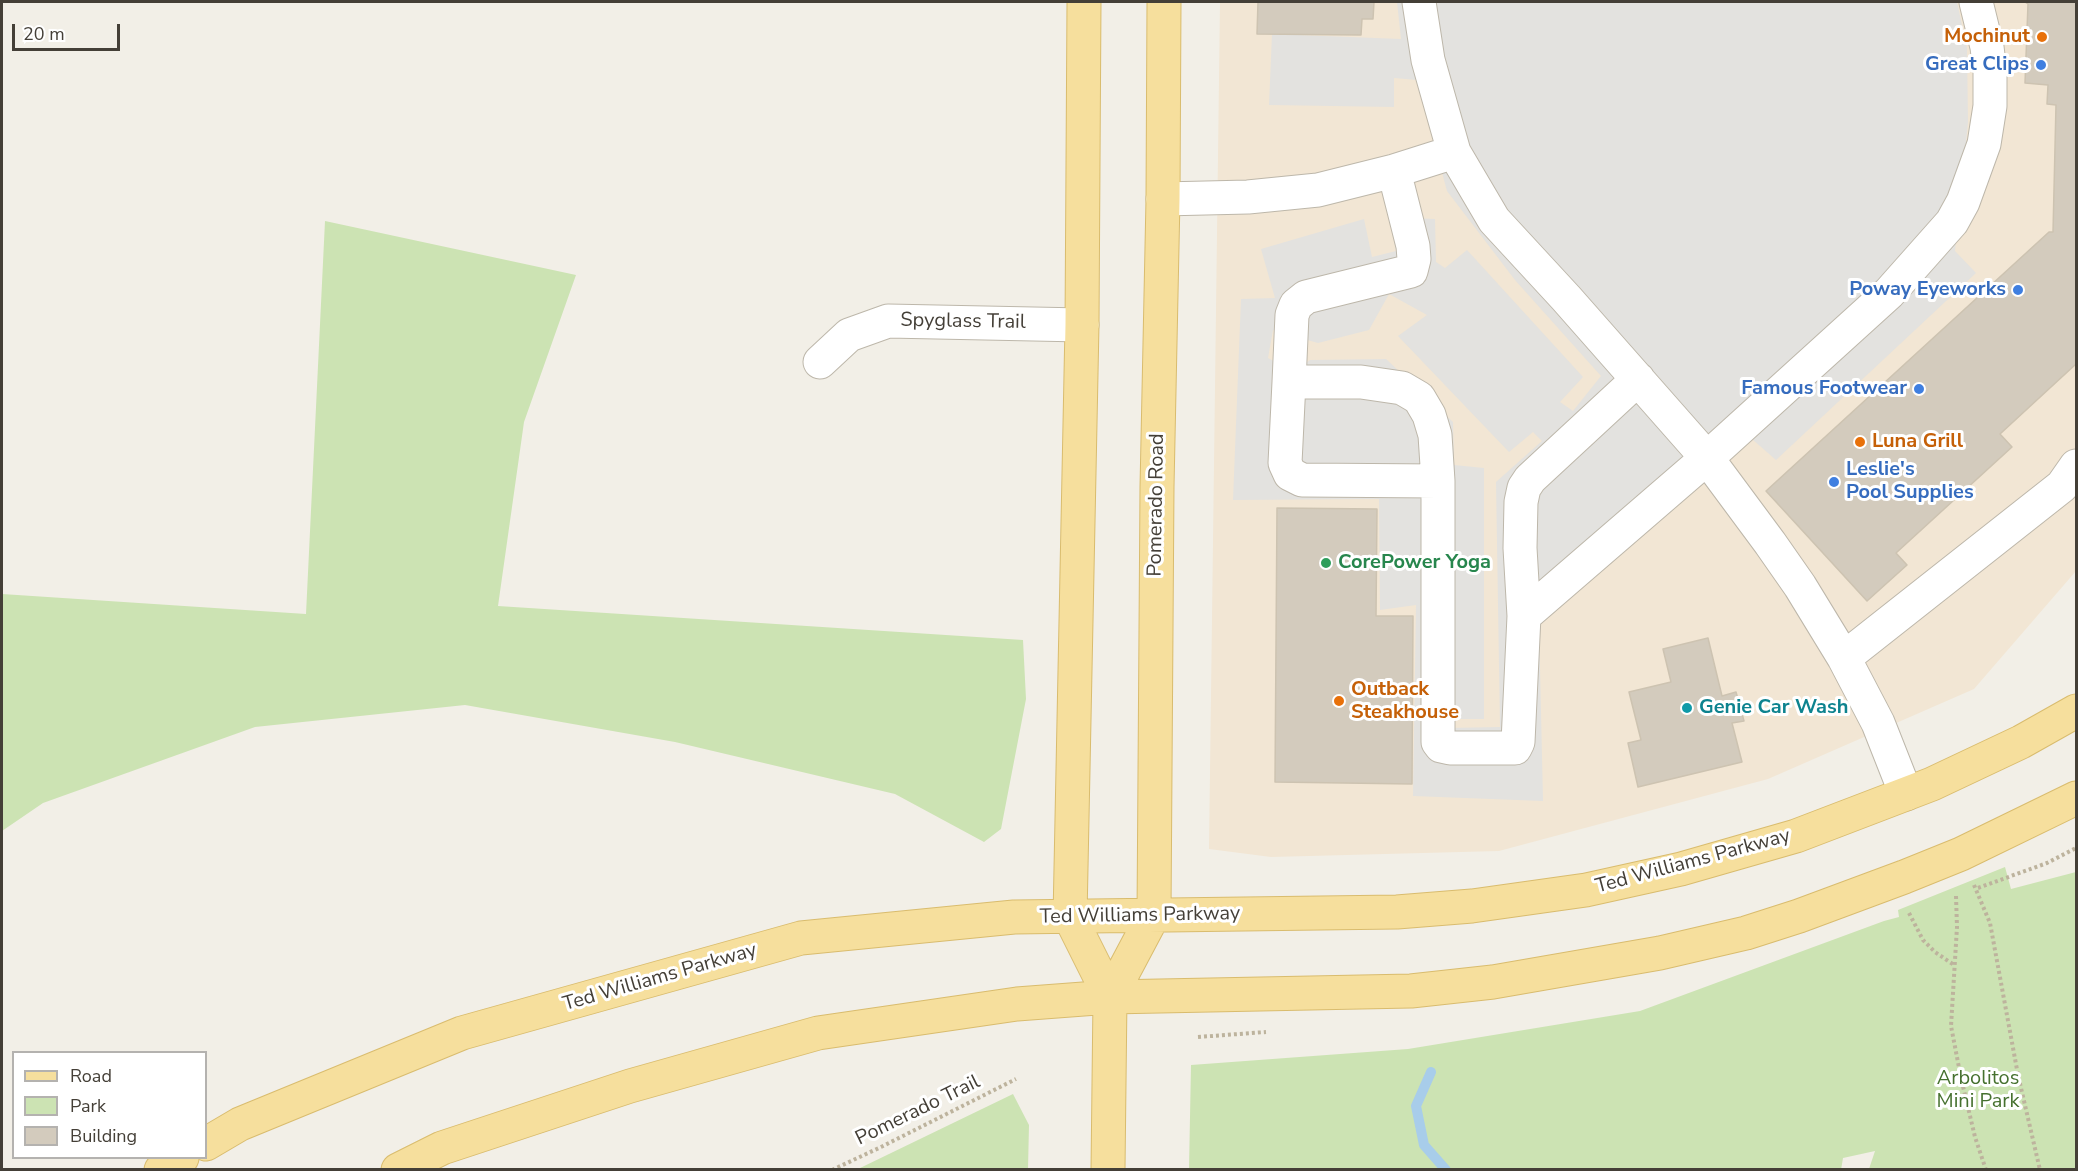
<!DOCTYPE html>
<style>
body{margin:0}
#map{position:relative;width:2078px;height:1171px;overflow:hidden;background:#f2efe7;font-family:"Nunito Sans",sans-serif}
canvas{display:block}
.frame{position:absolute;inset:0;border:3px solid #443f37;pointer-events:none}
.legend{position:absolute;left:12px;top:1051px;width:195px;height:108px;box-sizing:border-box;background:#fff;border:2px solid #b4b2af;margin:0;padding:8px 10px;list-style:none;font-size:18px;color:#443f37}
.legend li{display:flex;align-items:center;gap:12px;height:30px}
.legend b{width:30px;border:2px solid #b4b2af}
.scale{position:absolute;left:12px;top:24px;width:108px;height:27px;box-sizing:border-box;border:3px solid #443f37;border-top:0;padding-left:8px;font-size:18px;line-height:21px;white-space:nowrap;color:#443f37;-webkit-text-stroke:4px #fff;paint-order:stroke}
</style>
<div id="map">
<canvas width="2078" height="1171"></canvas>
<div class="frame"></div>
<ul class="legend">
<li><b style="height:8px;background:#f6df9d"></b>Road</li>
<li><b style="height:16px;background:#cce3b3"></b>Park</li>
<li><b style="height:16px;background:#d3cbbd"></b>Building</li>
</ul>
<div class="scale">20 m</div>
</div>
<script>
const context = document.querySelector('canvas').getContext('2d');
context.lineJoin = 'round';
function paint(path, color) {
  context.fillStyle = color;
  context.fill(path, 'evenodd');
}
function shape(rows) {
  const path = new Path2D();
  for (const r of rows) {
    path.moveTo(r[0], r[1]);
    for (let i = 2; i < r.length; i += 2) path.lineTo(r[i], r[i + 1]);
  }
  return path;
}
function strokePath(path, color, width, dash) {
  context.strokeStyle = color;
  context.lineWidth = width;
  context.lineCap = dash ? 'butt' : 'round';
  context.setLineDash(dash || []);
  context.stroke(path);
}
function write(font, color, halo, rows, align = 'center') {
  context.font = font + ' "Nunito Sans",sans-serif';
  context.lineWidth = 6;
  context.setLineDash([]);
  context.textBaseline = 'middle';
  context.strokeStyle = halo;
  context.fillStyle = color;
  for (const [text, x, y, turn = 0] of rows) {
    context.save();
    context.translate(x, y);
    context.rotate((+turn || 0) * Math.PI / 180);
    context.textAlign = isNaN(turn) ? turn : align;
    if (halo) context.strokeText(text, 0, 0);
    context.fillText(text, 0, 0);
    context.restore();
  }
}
paint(shape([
 [1220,2,2076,2,2076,571,1974,689,1768,779,1499,851,1271,857,1209,849]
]), '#f2e6d4');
paint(shape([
 [325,221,576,275,524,422,498,606,1023,640,1026,699,1001,829,984,842,895,794,675,742,465,705,255,727,43,803,2,831,2,594,306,614],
 [2005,867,2011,889,2076,872,2076,1169,1869,1169,1875,1151,1843,1158,1841,1170,1189,1169,1191,1065,1408,1049,1640,1011,1884,921,1899,917,1898,910],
 [1013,1094,1029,1125,1028,1169,858,1169]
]), '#cce3b3');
paint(shape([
 [1397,2,1957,2,1967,48,1968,122,1955,251,1976,273,1776,460,1752,439,1539,623,1543,801,1413,796,1416,605,1380,610,1379,499,1233,500,1241,299,1275,298,1261,249,1364,219,1372,257,1396,251,1389,217,1435,219,1436,262,1445,268,1467,250,1583,377,1560,402,1573,411,1601,376,1515,280,1447,191,1417,80,1394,78,1394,107,1269,105,1272,34,1401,39],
 [1389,294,1427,315,1398,336,1509,452,1533,432,1542,441,1496,482,1500,727,1447,728,1447,719,1484,719,1484,468,1454,465,1453,422,1386,359,1310,360,1294,372,1268,358,1273,330,1318,343,1369,330]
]), '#e3e2df');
strokePath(shape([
 [1431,1072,1416,1106,1424,1145,1446,1170]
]), '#a8cdea', 10);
const building = shape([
 [1258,2,1374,2,1373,19,1362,19,1361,35,1257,34,1258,2],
 [2025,2,2076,2,2076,364,2000,434,2012,447,1896,553,1907,565,1867,601,1766,491,2049,232,2053,232,2056,105,2047,104,2048,85,2025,83,2028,4,2025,2],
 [1277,508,1377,509,1376,616,1413,616,1412,784,1275,782,1277,508],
 [1708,638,1722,696,1736,692,1744,721,1732,723,1742,762,1638,787,1628,743,1641,740,1629,692,1671,682,1663,649,1708,638]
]);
paint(building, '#d3cbbd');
strokePath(building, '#cdc3b1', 1.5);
const minor = shape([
 [1419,2,1428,60,1454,152,1494,220,1566,298,1707,458,1770,543,1800,586,1844,658,1878,723,1906,794],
 [1394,171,1413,246,1414,259,1411,271,1306,297,1296,305,1292,315,1289,382,1361,382,1402,388,1419,398,1429,415,1435,435,1438,481,1438,742,1441,746,1450,748,1515,748,1518,742,1524,616,1520,548,1521,502,1524,488,1530,479,1638,379],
 [1163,199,1248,197,1318,190,1394,171,1454,152],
 [820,362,849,335,888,321,1082,325],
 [1289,382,1285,463,1290,474,1302,480,1438,481],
 [1524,616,1707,458,1889,293,1952,222,1963,202,1984,144,1990,106,1990,72,1987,47,1976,2],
 [1844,658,2062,486,2076,466]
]);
const major = shape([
 [1084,2,1082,325,1070,917,1110,997,1108,1170],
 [1110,997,1154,914,1157,487,1163,199,1164,2],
 [206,1144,240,1124,462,1033,801,938,1014,917,1397,912,1472,906,1586,890,1681,869,1796,836,1932,784,2021,742,2076,711],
 [161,1170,182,1158],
 [398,1170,442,1148,630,1086,818,1033,1017,1004,1110,997,1411,991,1493,982,1660,953,1746,933,1799,916,1904,877,1961,854,2076,798]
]);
strokePath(minor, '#bdb7aa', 35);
strokePath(major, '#d9bc6e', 35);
strokePath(shape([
 [1974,885,1990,923,2018,1075,2040,1170],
 [1978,888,2047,863,2076,848],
 [1956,896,1957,927,1951,1026,1961,1078,1975,1137,1986,1170],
 [1909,913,1923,940,1935,952,1954,965],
 [1198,1037,1266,1032],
 [832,1170,881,1147,1016,1079]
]), '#bdb39d', 4, [3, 3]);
strokePath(minor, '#fff', 33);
strokePath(major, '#f6df9d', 33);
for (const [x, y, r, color] of [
 [2042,37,6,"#e8710a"],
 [2041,65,6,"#3f7fe0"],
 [2018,290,6,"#3f7fe0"],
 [1919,389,6,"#3f7fe0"],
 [1860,442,6,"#e8710a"],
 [1834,482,6,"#3f7fe0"],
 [1326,563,6,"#2e9e5b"],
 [1339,701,6,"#e8710a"],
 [1687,708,6,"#0f9aa8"]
]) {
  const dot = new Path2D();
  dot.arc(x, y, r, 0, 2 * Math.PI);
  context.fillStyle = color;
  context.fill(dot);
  strokePath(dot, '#fff', 2);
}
write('bold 20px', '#c56008', '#fff', [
 ["Mochinut",2030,37,"right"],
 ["Luna Grill",1872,442],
 ["Outback",1351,690],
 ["Steakhouse",1351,713]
], 'left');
write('bold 20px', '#366cbe', '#fff', [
 ["Great Clips",2029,65],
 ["Poway Eyeworks",2006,290],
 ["Famous Footwear",1907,389],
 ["Leslie's",1846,470,"left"],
 ["Pool Supplies",1846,493,"left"]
], 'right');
write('20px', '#443f37', '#fff', [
 ["Spyglass Trail",963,322,1],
 ["Pomerado Road",1157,505,-89],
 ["Ted Williams Parkway",1693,862,-15],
 ["Ted Williams Parkway",1140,916,-1],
 ["Ted Williams Parkway",660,978,-16],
 ["Pomerado Trail",918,1111,-26]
]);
write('bold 20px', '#27864d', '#fff', [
 ["CorePower Yoga",1338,563]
], 'left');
write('bold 20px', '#0d838f', '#fff', [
 ["Genie Car Wash",1699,708]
], 'left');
write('20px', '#46712f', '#fff', [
 ["Arbolitos",1978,1079],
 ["Mini Park",1978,1102]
]);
</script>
